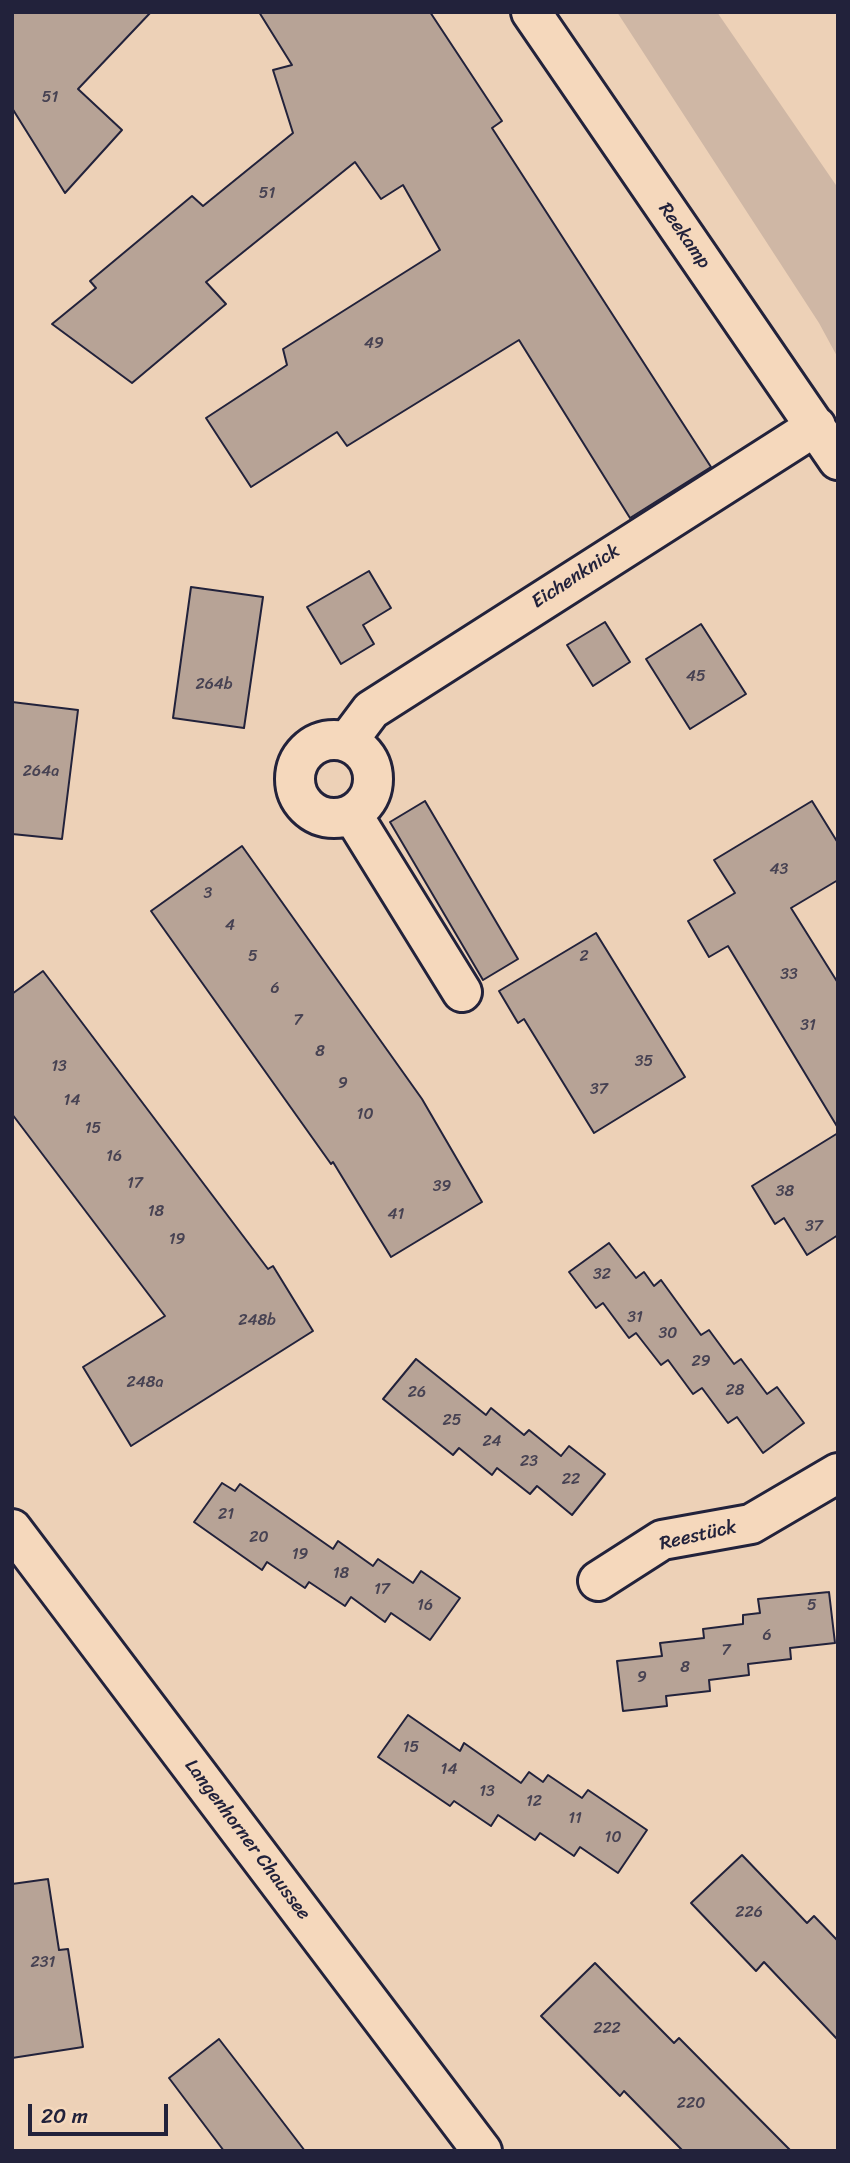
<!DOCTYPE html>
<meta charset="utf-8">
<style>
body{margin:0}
#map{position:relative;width:850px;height:2163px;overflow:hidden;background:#edd1b7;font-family:Sriracha,sans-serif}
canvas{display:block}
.frame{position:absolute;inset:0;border:14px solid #22223b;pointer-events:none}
.scale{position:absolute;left:28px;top:2104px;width:140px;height:32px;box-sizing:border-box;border:4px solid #22223b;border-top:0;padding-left:9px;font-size:21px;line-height:24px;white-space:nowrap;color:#22223b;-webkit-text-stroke:5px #f5d8bc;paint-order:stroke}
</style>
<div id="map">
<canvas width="850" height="2163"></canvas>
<div class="frame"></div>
<div class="scale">20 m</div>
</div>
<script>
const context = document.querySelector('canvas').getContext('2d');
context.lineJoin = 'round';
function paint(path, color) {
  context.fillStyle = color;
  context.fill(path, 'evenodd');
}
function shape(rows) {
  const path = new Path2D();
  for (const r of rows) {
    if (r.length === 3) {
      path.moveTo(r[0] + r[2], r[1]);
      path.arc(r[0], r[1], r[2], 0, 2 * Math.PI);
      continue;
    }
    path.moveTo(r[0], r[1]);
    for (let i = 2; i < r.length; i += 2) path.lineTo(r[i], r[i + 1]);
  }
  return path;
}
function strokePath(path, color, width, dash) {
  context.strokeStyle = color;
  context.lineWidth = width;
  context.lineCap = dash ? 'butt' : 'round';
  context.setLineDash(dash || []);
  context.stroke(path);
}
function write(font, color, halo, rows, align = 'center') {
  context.font = font + ' Sriracha,sans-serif';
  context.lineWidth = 5;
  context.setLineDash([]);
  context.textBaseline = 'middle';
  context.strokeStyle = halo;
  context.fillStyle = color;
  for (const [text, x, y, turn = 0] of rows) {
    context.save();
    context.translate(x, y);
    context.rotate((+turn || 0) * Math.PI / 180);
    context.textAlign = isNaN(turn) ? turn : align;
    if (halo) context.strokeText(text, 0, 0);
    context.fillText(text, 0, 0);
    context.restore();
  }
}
paint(shape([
 [617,12,717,12,838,188,838,358,819,323]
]), '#cfb7a5');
const building = shape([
 [12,12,151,12,78,89,122,130,65,193,12,108,12,12],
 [259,12,430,12,502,121,492,128,711,467,630,518,519,340,347,446,337,432,251,487,206,418,287,365,283,349,440,250,403,185,381,199,355,162,206,282,226,304,132,383,52,324,96,288,90,281,192,196,203,206,293,133,273,70,292,65,259,12],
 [369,571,391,608,363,625,374,644,341,664,307,607,369,571],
 [191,587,263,597,244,728,173,718,191,587],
 [605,622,630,662,593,686,567,645,605,622],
 [701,624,746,694,690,729,646,659,701,624],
 [12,702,78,710,62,839,12,834,12,702],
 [425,801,518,959,483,980,390,822,425,801],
 [812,801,838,843,838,880,791,908,838,983,838,1128,728,946,709,957,688,921,735,893,714,860,812,801],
 [242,846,422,1099,482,1202,391,1257,333,1162,331,1164,151,911,242,846],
 [596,933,685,1077,594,1133,524,1019,518,1023,499,991,596,933],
 [43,971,268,1269,273,1266,313,1331,131,1446,83,1367,165,1316,12,1114,12,994,43,971],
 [838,1133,838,1235,807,1255,784,1218,775,1224,752,1186,838,1133],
 [609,1243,636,1278,644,1272,654,1286,661,1280,701,1335,709,1330,734,1364,741,1359,767,1394,777,1387,804,1423,763,1453,737,1417,728,1423,702,1388,693,1394,668,1360,661,1365,636,1333,629,1338,603,1303,596,1308,569,1272,609,1243],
 [416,1359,486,1415,491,1408,524,1435,529,1430,561,1456,569,1446,605,1474,572,1515,537,1486,530,1494,497,1468,492,1475,459,1448,453,1455,383,1399,416,1359],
 [222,1483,235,1491,240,1484,333,1549,338,1541,373,1566,378,1559,413,1583,421,1571,460,1598,430,1640,391,1613,385,1622,351,1597,345,1606,309,1582,305,1588,267,1562,262,1570,194,1522,222,1483],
 [829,1592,835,1643,790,1648,791,1659,748,1664,749,1675,709,1680,710,1691,666,1696,667,1706,623,1711,617,1661,662,1656,660,1643,704,1638,703,1629,743,1624,743,1615,760,1613,758,1599,829,1592],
 [408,1715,460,1751,464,1743,521,1783,529,1772,543,1782,548,1775,582,1798,588,1790,647,1830,618,1873,580,1847,574,1856,540,1833,535,1840,498,1815,491,1826,454,1801,450,1806,378,1757,408,1715],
 [742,1855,807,1923,814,1916,838,1941,838,2040,764,1962,756,1971,691,1903,742,1855],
 [48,1879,59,1950,68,1949,83,2047,12,2058,12,1884,48,1879],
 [595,1963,674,2043,679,2038,791,2151,683,2151,624,2091,620,2096,541,2016,595,1963],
 [219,2039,243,2070,305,2151,224,2151,169,2078,219,2039]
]);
paint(building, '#b7a396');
strokePath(building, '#22223b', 2);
const minor = shape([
 [531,12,838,460],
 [334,779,39],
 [347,742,371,710,816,426],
 [352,814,462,992],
 [598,1581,662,1540,751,1524,838,1473]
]);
const secondary = shape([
 [12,1529,482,2151]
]);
strokePath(minor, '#22223b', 44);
strokePath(secondary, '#22223b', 44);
strokePath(minor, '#f5d8bc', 38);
strokePath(secondary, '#f5d8bc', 38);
write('16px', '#474252', null, [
 ["51",50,98],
 ["51",267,194],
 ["49",374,344],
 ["45",696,677],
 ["264b",214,685],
 ["264a",41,772],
 ["43",779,870],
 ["3",208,894],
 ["4",230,926],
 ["5",253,957],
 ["2",584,957],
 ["33",789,975],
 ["6",275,989],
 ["7",298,1021],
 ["31",808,1026],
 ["8",320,1052],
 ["35",644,1062],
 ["13",59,1067],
 ["9",343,1084],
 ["37",599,1090],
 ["14",72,1101],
 ["10",365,1115],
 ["15",93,1129],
 ["16",114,1157],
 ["17",135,1184],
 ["39",442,1187],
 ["38",785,1192],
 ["18",156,1212],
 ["41",396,1215],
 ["37",814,1227],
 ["19",177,1240],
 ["32",602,1275],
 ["31",635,1318],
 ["248b",257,1321],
 ["30",668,1334],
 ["29",701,1362],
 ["248a",145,1383],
 ["28",735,1391],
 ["26",417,1393],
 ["25",452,1421],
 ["24",492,1442],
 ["23",529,1462],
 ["22",571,1480],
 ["21",226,1515],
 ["20",259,1538],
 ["19",300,1555],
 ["18",341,1574],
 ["17",382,1590],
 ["16",425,1606],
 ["5",812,1606],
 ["6",767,1636],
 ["7",726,1651],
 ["8",685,1668],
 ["9",642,1678],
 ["15",411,1748],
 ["14",449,1770],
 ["13",487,1792],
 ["12",534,1802],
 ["11",575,1819],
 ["10",613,1838],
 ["226",749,1913],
 ["231",43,1963],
 ["222",607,2029],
 ["220",691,2104]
]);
write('19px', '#22223b', '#f5d8bc', [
 ["Reekamp",684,236,55],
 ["Eichenknick",576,577,-33],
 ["Reestück",698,1536,-13],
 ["Langenhorner Chaussee",247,1840,53]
]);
</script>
